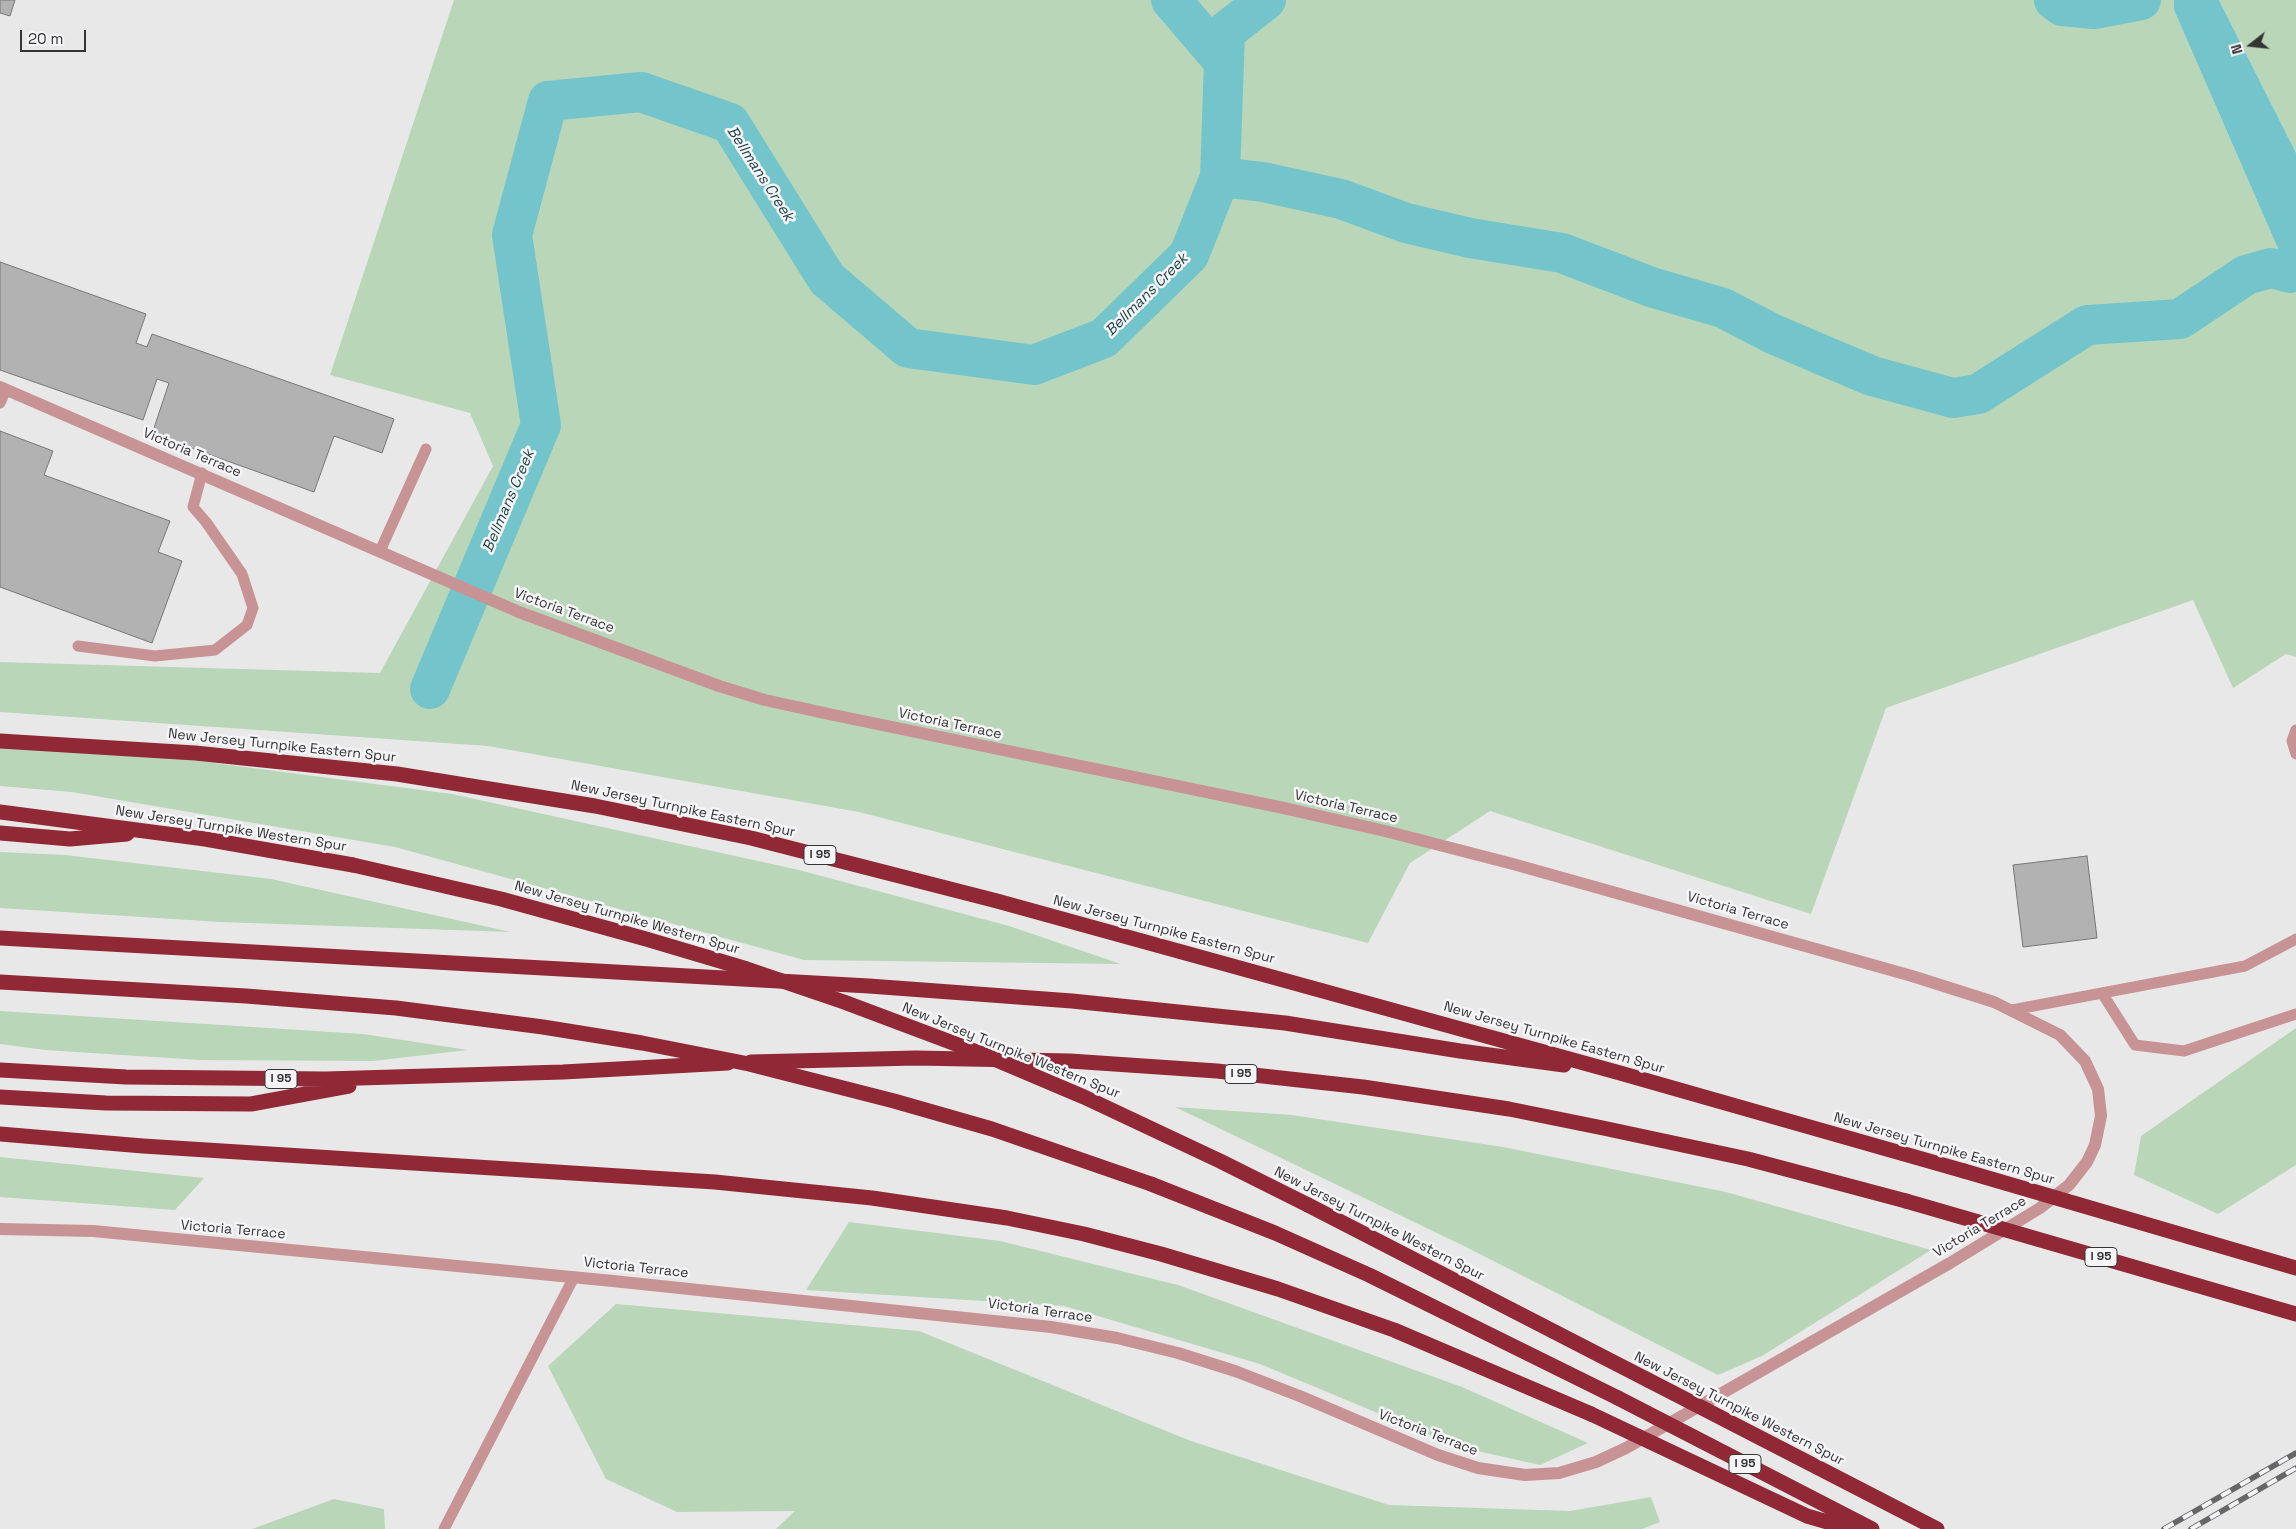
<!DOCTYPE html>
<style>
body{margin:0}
#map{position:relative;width:2296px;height:1529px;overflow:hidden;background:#e8e8e9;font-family:"Space Grotesk",sans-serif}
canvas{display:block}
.north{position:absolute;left:2226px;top:20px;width:50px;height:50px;-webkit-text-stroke:4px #f5f5f7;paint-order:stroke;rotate:254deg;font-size:14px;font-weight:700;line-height:20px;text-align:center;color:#343435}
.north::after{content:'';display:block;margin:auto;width:18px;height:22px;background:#343435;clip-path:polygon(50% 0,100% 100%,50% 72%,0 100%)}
.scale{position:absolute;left:20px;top:30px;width:66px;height:22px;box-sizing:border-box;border:2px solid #343435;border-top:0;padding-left:6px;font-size:15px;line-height:18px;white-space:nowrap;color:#343435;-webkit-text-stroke:4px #f5f5f7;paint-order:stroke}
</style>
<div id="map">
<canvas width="2296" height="1529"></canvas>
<div class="north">N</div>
<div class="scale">20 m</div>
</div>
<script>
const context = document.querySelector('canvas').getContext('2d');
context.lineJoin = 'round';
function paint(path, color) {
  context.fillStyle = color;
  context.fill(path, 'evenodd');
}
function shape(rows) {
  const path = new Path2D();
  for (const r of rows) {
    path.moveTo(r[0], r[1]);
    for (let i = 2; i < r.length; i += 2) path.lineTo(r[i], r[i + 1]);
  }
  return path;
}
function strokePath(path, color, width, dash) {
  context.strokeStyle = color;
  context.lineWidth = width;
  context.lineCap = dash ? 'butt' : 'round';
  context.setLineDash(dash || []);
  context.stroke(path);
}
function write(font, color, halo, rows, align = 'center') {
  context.font = font + ' "Space Grotesk",sans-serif';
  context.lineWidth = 5;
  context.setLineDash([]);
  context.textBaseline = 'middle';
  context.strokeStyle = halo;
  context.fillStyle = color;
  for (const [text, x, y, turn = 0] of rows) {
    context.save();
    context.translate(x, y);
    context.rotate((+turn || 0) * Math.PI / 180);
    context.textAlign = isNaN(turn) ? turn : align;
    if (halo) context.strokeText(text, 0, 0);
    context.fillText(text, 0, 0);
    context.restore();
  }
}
paint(shape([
 [454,0,2174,0,2174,10,2296,290,2296,657,2286,654,2233,688,2193,600,1886,708,1811,914,1490,811,1410,863,1368,943,859,812,488,746,0,712,0,662,380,673,493,466,470,413,330,375],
 [2219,0,2296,0,2296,153],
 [68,744,452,794,799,870,1009,926,1121,964,804,960,395,847,72,792,0,786,0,745],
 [0,852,65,855,271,879,511,932,220,922,0,908],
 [0,1011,363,1034,468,1050,373,1061,201,1060,45,1050,0,1044],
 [2296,1028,2296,1165,2218,1214,2134,1175,2141,1136],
 [1175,1107,1292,1115,1503,1147,1726,1192,1931,1250,1762,1356,1718,1375,1464,1246],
 [0,1157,204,1178,175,1210,0,1197],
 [849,1222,1000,1241,1178,1285,1462,1387,1588,1443,1540,1465,1459,1447,1260,1364,1064,1306,806,1290],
 [616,1304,919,1331,1191,1441,1389,1505,1570,1511,1651,1497,1660,1522,1642,1529,776,1529,795,1511,677,1512,606,1479,548,1366],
 [334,1499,384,1509,385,1529,252,1529]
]), '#b9d6b9');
paint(shape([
 [2174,0,2219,0,2296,153,2296,290,2174,10]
]), '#74c5cb');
strokePath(shape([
 [1171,0,1224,62],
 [2054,0,2062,6,2094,9,2141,0],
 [1220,177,1263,182,1341,199,1406,223,1470,238,1562,253,1651,287,1723,308,1773,334,1872,376,1953,398,1978,394,2087,325,2180,319,2246,275,2271,268,2290,273],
 [430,689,541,425,512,235,548,101,641,92,730,123,827,279,908,348,1034,365,1104,338,1189,255,1220,177,1225,32,1266,0]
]), '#74c5cb', 40);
const building = shape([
 [0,0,15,0,10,16,0,13,0,0],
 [0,262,146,314,136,343,147,347,152,334,394,419,382,453,334,436,314,492,152,434,169,383,157,379,143,420,0,370,0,262],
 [0,431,53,451,44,475,170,521,158,552,182,561,152,643,0,587,0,431],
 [2087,856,2097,938,2023,947,2013,865,2087,856]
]);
paint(building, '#b3b2b2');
strokePath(building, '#787677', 1);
strokePath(shape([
 [0,403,6,390],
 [380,551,426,449],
 [78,646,155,656,215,650,247,625,253,608,242,574,206,522,193,507,202,473],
 [2296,730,2292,741,2296,754],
 [2102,993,2135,1045,2184,1051,2296,1014],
 [2012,1010,2245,966,2296,939],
 [444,1529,574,1277]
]), '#c79394', 11);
strokePath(shape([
 [0,387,519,612,719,686,765,700,824,713,1279,807,1385,831,1513,864,1912,976,1994,1002,2060,1035,2085,1061,2098,1089,2101,1116,2095,1145,2087,1162,2069,1185,2040,1208,1950,1263,1626,1448,1596,1462,1559,1473,1525,1475,1478,1468,1438,1455,1302,1397,1235,1371,1178,1353,1117,1338,1051,1327,613,1281,93,1231,0,1229]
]), '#c79394', 12);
strokePath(shape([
 [0,741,195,753,397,774,595,806,751,838,997,901,1620,1073,1964,1171],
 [0,812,205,839,353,865],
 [0,833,70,839,127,834],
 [0,938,869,986,1072,1001,1285,1023,1460,1051,1564,1065],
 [751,1062,916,1058,1070,1061,1217,1071,1363,1087,1509,1109,1603,1128,1748,1159,1906,1201],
 [0,1070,126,1077,326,1079,563,1072,728,1063],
 [0,1097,106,1103,251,1104,349,1086],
 [0,1134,143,1146,715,1182,872,1198,1007,1218,1084,1234,1161,1254,1278,1289,1394,1330,1591,1414],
 [1151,1184,1275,1233,1369,1275,1618,1398],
 [1308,1205,1648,1380]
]), '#912836', 15);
const rail = shape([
 [2164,1529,2296,1453],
 [2191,1529,2296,1468]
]);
strokePath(rail, '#676768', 5.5);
strokePath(rail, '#f5f5f7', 4, [11]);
strokePath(shape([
 [353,865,501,899,646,939,747,969,844,1002,985,1055,1084,1097,1220,1161,1308,1205],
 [0,982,246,996,396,1008,543,1027,642,1043,749,1064,894,1101,992,1129,1151,1184],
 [1964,1171,2296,1268],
 [1906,1201,2296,1314],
 [1648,1380,1937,1529],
 [1618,1398,1872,1529],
 [1591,1414,1807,1516,1851,1529]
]), '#912836', 15);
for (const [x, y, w] of [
 [820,855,32],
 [1241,1074,32],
 [281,1079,32],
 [2101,1257,32],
 [1745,1464,32]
]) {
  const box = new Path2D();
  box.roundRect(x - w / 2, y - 9.5, w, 19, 4);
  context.fillStyle = '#f5f5f7';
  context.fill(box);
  strokePath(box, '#343435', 1);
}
write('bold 12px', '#343435', null, [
 ["I 95",820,855],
 ["I 95",1241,1074],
 ["I 95",281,1079],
 ["I 95",2101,1257],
 ["I 95",1745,1464]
]);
write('14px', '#343435', '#f5f5f7', [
 ["Victoria Terrace",192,453,23],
 ["Victoria Terrace",564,611,20],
 ["Victoria Terrace",950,724,12],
 ["New Jersey Turnpike Eastern Spur",282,746,6],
 ["Victoria Terrace",1346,807,13],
 ["New Jersey Turnpike Eastern Spur",683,809,12],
 ["New Jersey Turnpike Western Spur",231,829,9],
 ["Victoria Terrace",1738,911,16],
 ["New Jersey Turnpike Western Spur",627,918,16],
 ["New Jersey Turnpike Eastern Spur",1164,930,15],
 ["New Jersey Turnpike Eastern Spur",1554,1038,16],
 ["New Jersey Turnpike Western Spur",1011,1051,22],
 ["New Jersey Turnpike Eastern Spur",1944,1149,16],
 ["New Jersey Turnpike Western Spur",1379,1224,27],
 ["Victoria Terrace",1980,1227,-31],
 ["Victoria Terrace",233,1230,5],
 ["Victoria Terrace",636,1268,6],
 ["Victoria Terrace",1040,1311,8],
 ["New Jersey Turnpike Western Spur",1739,1409,27],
 ["Victoria Terrace",1428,1433,21]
]);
write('italic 15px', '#183f42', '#f5f5f7', [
 ["Bellmans Creek",760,174,57],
 ["Bellmans Creek",1147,295,-45],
 ["Bellmans Creek",509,501,-67]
]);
</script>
